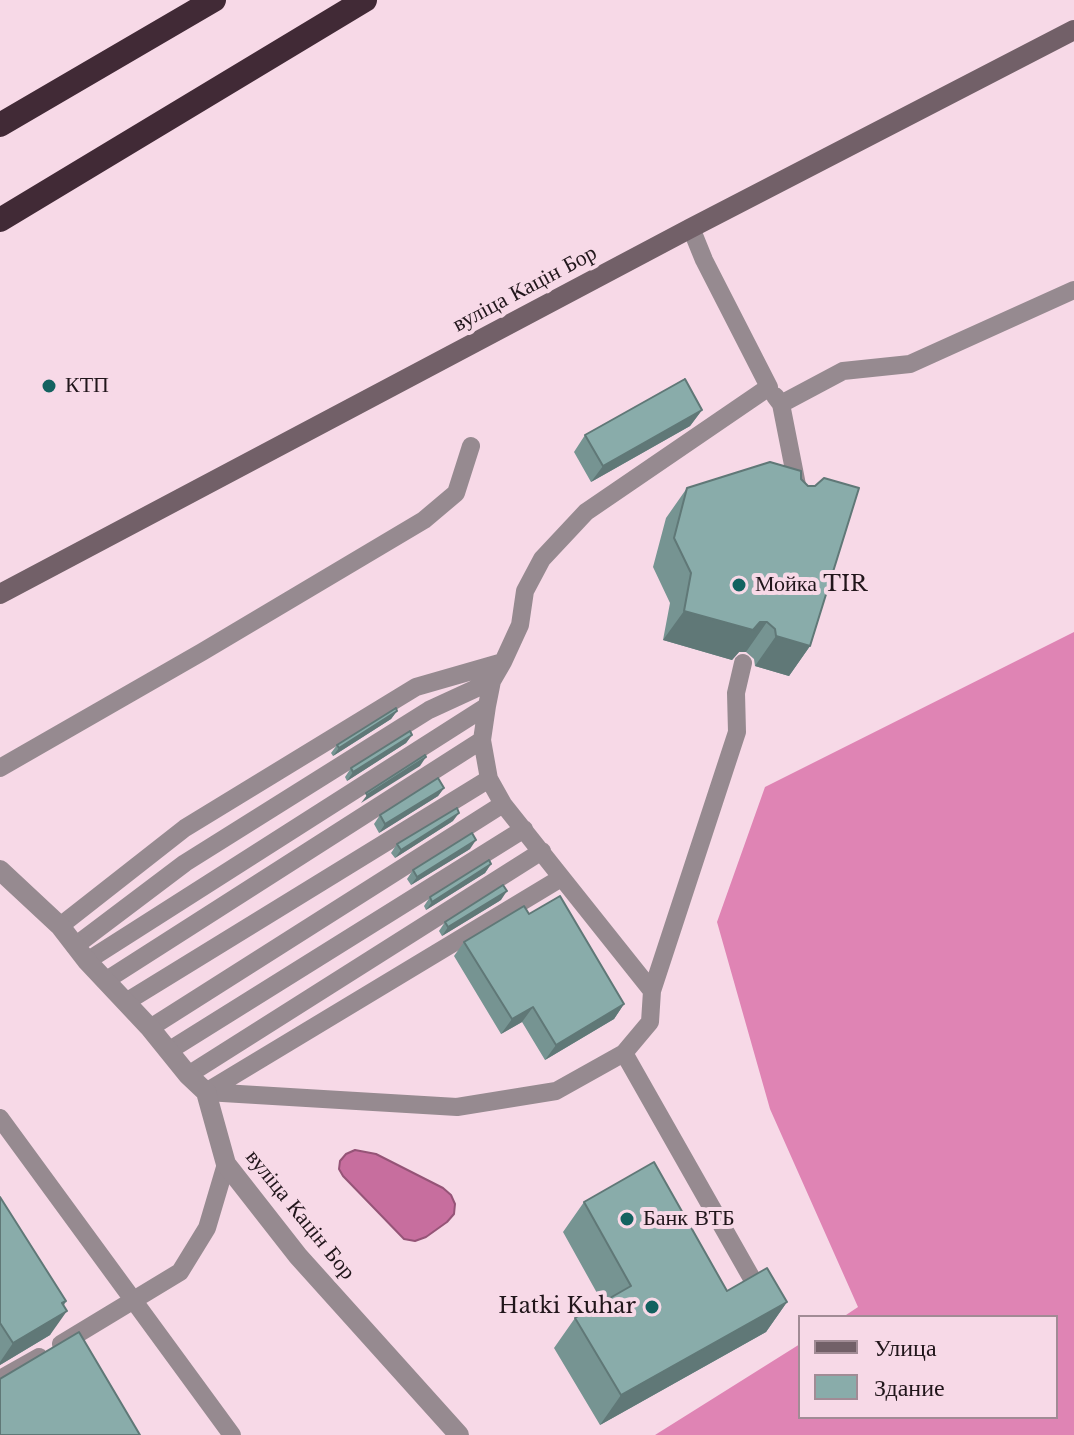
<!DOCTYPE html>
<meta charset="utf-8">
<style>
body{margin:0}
#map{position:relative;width:1074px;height:1435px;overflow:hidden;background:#f7d9e7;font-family:"Libre Baskerville",serif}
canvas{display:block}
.legend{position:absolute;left:798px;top:1315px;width:260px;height:104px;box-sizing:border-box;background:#f7d9e7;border:2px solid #a18b95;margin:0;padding:10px 14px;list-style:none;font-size:24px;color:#21161b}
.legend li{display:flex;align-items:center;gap:16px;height:40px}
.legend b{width:40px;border:2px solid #a18b95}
</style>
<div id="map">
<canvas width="1074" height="1435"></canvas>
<ul class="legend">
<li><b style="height:10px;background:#726068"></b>Улица</li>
<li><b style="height:22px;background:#89acaa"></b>Здание</li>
</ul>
</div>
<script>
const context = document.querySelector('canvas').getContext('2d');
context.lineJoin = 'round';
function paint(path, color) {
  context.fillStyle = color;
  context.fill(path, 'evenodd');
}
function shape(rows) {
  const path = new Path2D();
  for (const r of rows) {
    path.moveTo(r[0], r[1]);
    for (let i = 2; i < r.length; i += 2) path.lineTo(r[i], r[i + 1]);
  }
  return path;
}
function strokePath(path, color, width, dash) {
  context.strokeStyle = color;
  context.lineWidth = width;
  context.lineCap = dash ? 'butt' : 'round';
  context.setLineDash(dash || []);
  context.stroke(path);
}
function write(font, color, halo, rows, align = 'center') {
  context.font = font + ' "Libre Baskerville",serif';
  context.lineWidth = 8;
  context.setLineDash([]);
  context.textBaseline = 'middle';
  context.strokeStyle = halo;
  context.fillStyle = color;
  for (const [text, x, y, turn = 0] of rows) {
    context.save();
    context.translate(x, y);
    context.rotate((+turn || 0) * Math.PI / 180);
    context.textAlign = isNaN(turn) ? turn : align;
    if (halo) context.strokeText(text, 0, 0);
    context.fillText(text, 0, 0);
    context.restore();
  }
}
paint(shape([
 [1074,632,1074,1435,655,1435,800,1344,800,1417,1056,1417,1056,1317,843,1317,858,1307,770,1109,717,922,765,787]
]), '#df84b4');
const water = shape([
 [355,1150,376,1154,443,1188,451,1195,455,1204,454,1214,447,1222,426,1237,415,1241,404,1239,343,1176,339,1169,340,1161,346,1154,355,1150]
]);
paint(water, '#c76e9e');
strokePath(water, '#955477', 2);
strokePath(shape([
 [775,396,781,404,797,485,795,490],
 [781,404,843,371,910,364,1074,290],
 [0,768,202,652,424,520,456,493,471,446],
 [60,926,185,828,416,687,503,662,520,625,525,591,542,559,586,512,769,387,704,260,691,228],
 [75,946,185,863,429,710,492,681,503,662],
 [87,961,487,706,492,681],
 [105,981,482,740],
 [652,991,737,732,736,693,743,663],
 [126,1002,489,779,482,740,487,706],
 [150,1028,503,804,489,779],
 [170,1050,524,829],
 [624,1053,763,1298],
 [188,1075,542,851],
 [206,1092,457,1107,556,1091,624,1053,650,1022,652,991,503,804],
 [206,1092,561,878],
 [0,1118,232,1435],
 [61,1344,180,1272,207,1228,226,1164],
 [0,1379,39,1357]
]), '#968a90', 18);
strokePath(shape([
 [0,870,60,926,87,961,150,1028,188,1075,206,1092,226,1164,298,1256,459,1435]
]), '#968a90', 20);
strokePath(shape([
 [0,594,691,228,1074,30]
]), '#726068', 20);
strokePath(shape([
 [0,125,214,0],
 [0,220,365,0]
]), '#412a36', 24);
paint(shape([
 [702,410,690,426,591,482,574,452,585,435],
 [801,479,810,646,789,676,755,666,754,659,746,652,739,652,732,660,663,640,670,603,653,567,666,518,687,488],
 [397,711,391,719,333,756,331,753,337,745],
 [412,735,406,743,347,781,345,777,351,768],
 [444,788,438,796,379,833,374,824,380,815],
 [453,821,395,858,391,853,397,844],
 [470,849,411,885,407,879,413,870],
 [491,864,485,873,426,910,424,906,430,897],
 [501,900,442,936,439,931,445,922],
 [529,914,624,1004,614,1019,545,1060,522,1022,501,1034,454,956,464,942],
 [0,1197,66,1301,50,1335,0,1365],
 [584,1202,727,1291,787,1302,766,1332,600,1425,554,1348,575,1318,602,1302,563,1232]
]), '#769492');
paint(shape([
 [702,410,690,426,591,482,603,466],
 [684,611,760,622,767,622,746,652,739,652,732,660,663,640],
 [776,636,810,646,789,676,755,666],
 [397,711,391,719,333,756,339,748],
 [412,735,406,743,347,781,353,772],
 [426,757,420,766,361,803,367,795],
 [444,788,438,796,379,833,385,824],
 [459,813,453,821,395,858,401,850],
 [476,840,470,849,411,885,417,877],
 [491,864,485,873,426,910,432,902],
 [507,891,501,900,442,936,448,927],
 [624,1004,614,1019,545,1060,556,1045],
 [533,1007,522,1022,501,1034,512,1019],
 [66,1301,52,1320,67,1311,50,1335,0,1365,0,1362,13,1343],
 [787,1302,766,1332,600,1425,621,1395]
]), '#607877');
const building = shape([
 [685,379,702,410,603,466,585,435,685,379],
 [770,462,801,471,801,479,808,486,815,486,824,478,859,488,810,646,776,636,775,629,767,622,760,622,753,630,684,611,691,573,674,538,687,488,770,462],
 [396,708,397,711,339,748,337,745,396,708],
 [410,731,412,735,353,772,351,768,410,731],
 [425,755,426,757,367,795,366,793,425,755],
 [438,778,444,788,385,824,380,815,438,778],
 [457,808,459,813,401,850,397,844,457,808],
 [472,833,476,840,417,877,413,870,472,833],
 [489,860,491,864,432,902,430,897,489,860],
 [503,885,507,891,448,927,445,922,503,885],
 [560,896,624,1004,556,1045,533,1007,512,1019,464,942,524,906,529,914,560,896],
 [654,1162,727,1291,767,1268,787,1302,621,1395,575,1318,631,1286,584,1202,654,1162],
 [0,1197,66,1301,62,1303,67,1311,13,1343,0,1323,0,1197],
 [79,1332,140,1435,0,1435,0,1379,79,1332]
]);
paint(building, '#89acaa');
strokePath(building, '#607877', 2);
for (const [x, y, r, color] of [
 [49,386,8,"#136260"],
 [739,585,8,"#136260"],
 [627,1219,8,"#136260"],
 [652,1307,8,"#136260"]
]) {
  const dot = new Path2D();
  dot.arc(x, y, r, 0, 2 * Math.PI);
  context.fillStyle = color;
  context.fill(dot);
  strokePath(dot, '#f7d9e7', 3);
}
write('22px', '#21161b', '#f7d9e7', [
 ["вуліца Кацін Бор",525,289,-28],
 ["вуліца Кацін Бор",300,1215,51]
]);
write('22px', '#21161b', '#f7d9e7', [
 ["КТП",65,386],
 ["Мойка TIR",755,585],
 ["Банк ВТБ",643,1219],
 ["Hatki Kuhar",636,1307,"right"]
], 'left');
</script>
